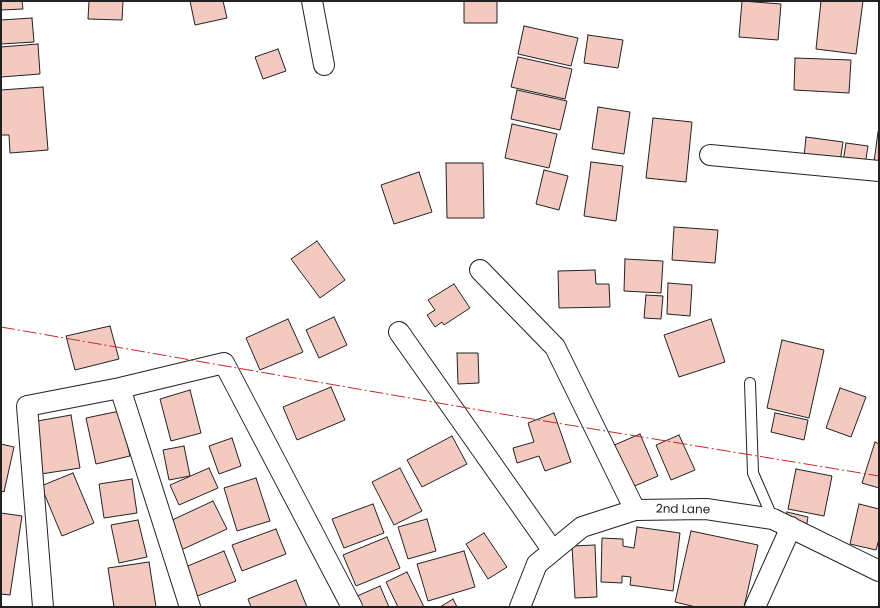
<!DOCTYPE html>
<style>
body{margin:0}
#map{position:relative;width:880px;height:608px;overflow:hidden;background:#fff;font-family:Poppins,sans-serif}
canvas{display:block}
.frame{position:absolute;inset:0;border:2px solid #222;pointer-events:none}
</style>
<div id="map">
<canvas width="880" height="608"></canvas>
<div class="frame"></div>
</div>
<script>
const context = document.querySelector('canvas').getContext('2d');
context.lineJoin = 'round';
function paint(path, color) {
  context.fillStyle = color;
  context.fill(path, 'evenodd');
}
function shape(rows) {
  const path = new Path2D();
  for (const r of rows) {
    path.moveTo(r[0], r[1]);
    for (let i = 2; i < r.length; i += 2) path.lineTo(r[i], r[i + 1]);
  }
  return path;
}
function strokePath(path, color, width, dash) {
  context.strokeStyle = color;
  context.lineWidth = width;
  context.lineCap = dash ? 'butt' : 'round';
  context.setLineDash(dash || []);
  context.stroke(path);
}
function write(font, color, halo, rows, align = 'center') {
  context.font = font + ' Poppins,sans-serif';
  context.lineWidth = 3;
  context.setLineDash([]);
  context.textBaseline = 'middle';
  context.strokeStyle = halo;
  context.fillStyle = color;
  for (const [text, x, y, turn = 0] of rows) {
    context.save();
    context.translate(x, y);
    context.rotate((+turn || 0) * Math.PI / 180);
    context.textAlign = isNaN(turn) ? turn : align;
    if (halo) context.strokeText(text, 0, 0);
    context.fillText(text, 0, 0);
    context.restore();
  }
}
const building = shape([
 [1,1,22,1,23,9,1,10,1,1],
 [89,1,123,1,122,20,88,19,89,1],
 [190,1,223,1,227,18,195,25,190,1],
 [464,1,497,1,497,23,464,23,464,1],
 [742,1,781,4,778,40,739,37,742,1],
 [821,1,863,1,856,54,816,49,821,1],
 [32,18,34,42,1,44,1,20,32,18],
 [524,26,578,38,571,66,518,54,524,26],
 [588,35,623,40,618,68,584,63,588,35],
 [38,44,40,74,1,77,1,47,38,44],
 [278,49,286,71,263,79,255,57,278,49],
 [518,57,572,69,565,99,511,87,518,57],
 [795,58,851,60,849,93,794,90,795,58],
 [43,87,48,150,10,153,9,135,1,135,1,90,43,87],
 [517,90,567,101,560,130,511,119,517,90],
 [598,107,630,112,624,154,592,149,598,107],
 [653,118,692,122,686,182,646,178,653,118],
 [512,124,557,134,549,168,505,158,512,124],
 [878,132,879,132,879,163,874,162,878,132],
 [806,137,843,142,840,162,804,157,806,137],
 [846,143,868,146,865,165,843,162,846,143],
 [591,162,623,166,616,221,584,216,591,162],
 [446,163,483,163,484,218,447,218,446,163],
 [544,170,568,176,559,210,536,204,544,170],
 [419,172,432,212,394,224,381,185,419,172],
 [674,227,718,230,715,263,672,260,674,227],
 [317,241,345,280,320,298,291,259,317,241],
 [625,259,663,261,661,293,624,291,625,259],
 [595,270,596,284,609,284,610,307,559,308,558,271,595,270],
 [668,283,692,285,690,316,667,314,668,283],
 [454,284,470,308,444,325,442,322,435,327,427,315,435,310,428,300,454,284],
 [646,295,663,296,661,319,644,318,646,295],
 [334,317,347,345,319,358,306,330,334,317],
 [288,319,303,352,260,370,246,338,288,319],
 [711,319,725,362,679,377,664,335,711,319],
 [110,326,119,359,75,370,66,336,110,326],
 [782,340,824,350,809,418,767,408,782,340],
 [457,353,478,353,479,383,458,384,457,353],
 [331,387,345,420,297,440,283,407,331,387],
 [840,388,866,397,851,437,826,428,840,388],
 [190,390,201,433,171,441,160,399,190,390],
 [120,411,130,456,96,464,86,418,120,411],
 [554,413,571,462,545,471,539,456,517,463,513,448,534,442,528,423,554,413],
 [775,413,808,420,804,440,771,432,775,413],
 [71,415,80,468,41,474,32,422,71,415],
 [640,434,658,476,630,488,612,446,640,434],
 [679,435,695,470,671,480,656,445,679,435],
 [452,436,467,464,422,487,407,460,452,436],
 [232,438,241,466,219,474,209,446,232,438],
 [875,442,879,444,879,488,862,483,875,442],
 [1,444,14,447,4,492,1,491,1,444],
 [184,446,190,476,169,480,163,450,184,446],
 [209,468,218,488,179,505,170,485,209,468],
 [400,468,422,511,394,525,372,482,400,468],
 [796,469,832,476,824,516,788,509,796,469],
 [73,473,94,523,62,536,41,486,73,473],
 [256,478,270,521,237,531,224,488,256,478],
 [132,479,137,513,104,518,99,484,132,479],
 [213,501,227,529,181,550,168,522,213,501],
 [373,504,384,533,344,548,332,519,373,504],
 [859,504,879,509,879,539,876,550,850,544,859,504],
 [787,512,808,517,806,529,784,523,787,512],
 [1,513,22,516,10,595,1,594,1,513],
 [427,519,436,551,408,559,398,527,427,519],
 [138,520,147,557,119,563,111,525,138,520],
 [637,527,680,533,673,591,630,585,631,577,622,576,622,583,601,582,602,538,623,539,623,546,634,548,637,527],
 [276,529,286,554,242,571,232,545,276,529],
 [691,531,758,545,744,607,696,607,675,602,691,531],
 [484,533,507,567,488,579,466,544,484,533],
 [387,537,400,568,356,586,343,555,387,537],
 [595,545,597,597,575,598,572,546,595,545],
 [224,551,236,581,195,597,183,568,224,551],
 [464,551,475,587,428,601,417,564,464,551],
 [149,562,156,607,114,607,108,568,149,562],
 [407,572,424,607,398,607,386,582,407,572],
 [296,580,307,607,251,607,248,599,296,580],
 [380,586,389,607,359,607,355,597,380,586],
 [453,599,457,607,440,607,453,599]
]);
paint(building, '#f3c9c0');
strokePath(building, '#222', 1);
const service = shape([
 [750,383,753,473,773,519]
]);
const minor = shape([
 [312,1,324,65],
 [710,155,879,171],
 [480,270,555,347,635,510],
 [399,332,553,551],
 [43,607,27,406,120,388],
 [190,607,120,388,224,363,352,607],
 [520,607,537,564,582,527,635,510,706,509,773,519,879,571],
 [755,607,791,527]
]);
strokePath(service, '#222', 12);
strokePath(minor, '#222', 22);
strokePath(service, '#fff', 10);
strokePath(minor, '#fff', 20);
strokePath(shape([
 [1,327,502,414,879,476]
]), '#c62828', 1, [14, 3, 2, 3]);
write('12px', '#222', '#fff', [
 ["2nd Lane",683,510,1]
]);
</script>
